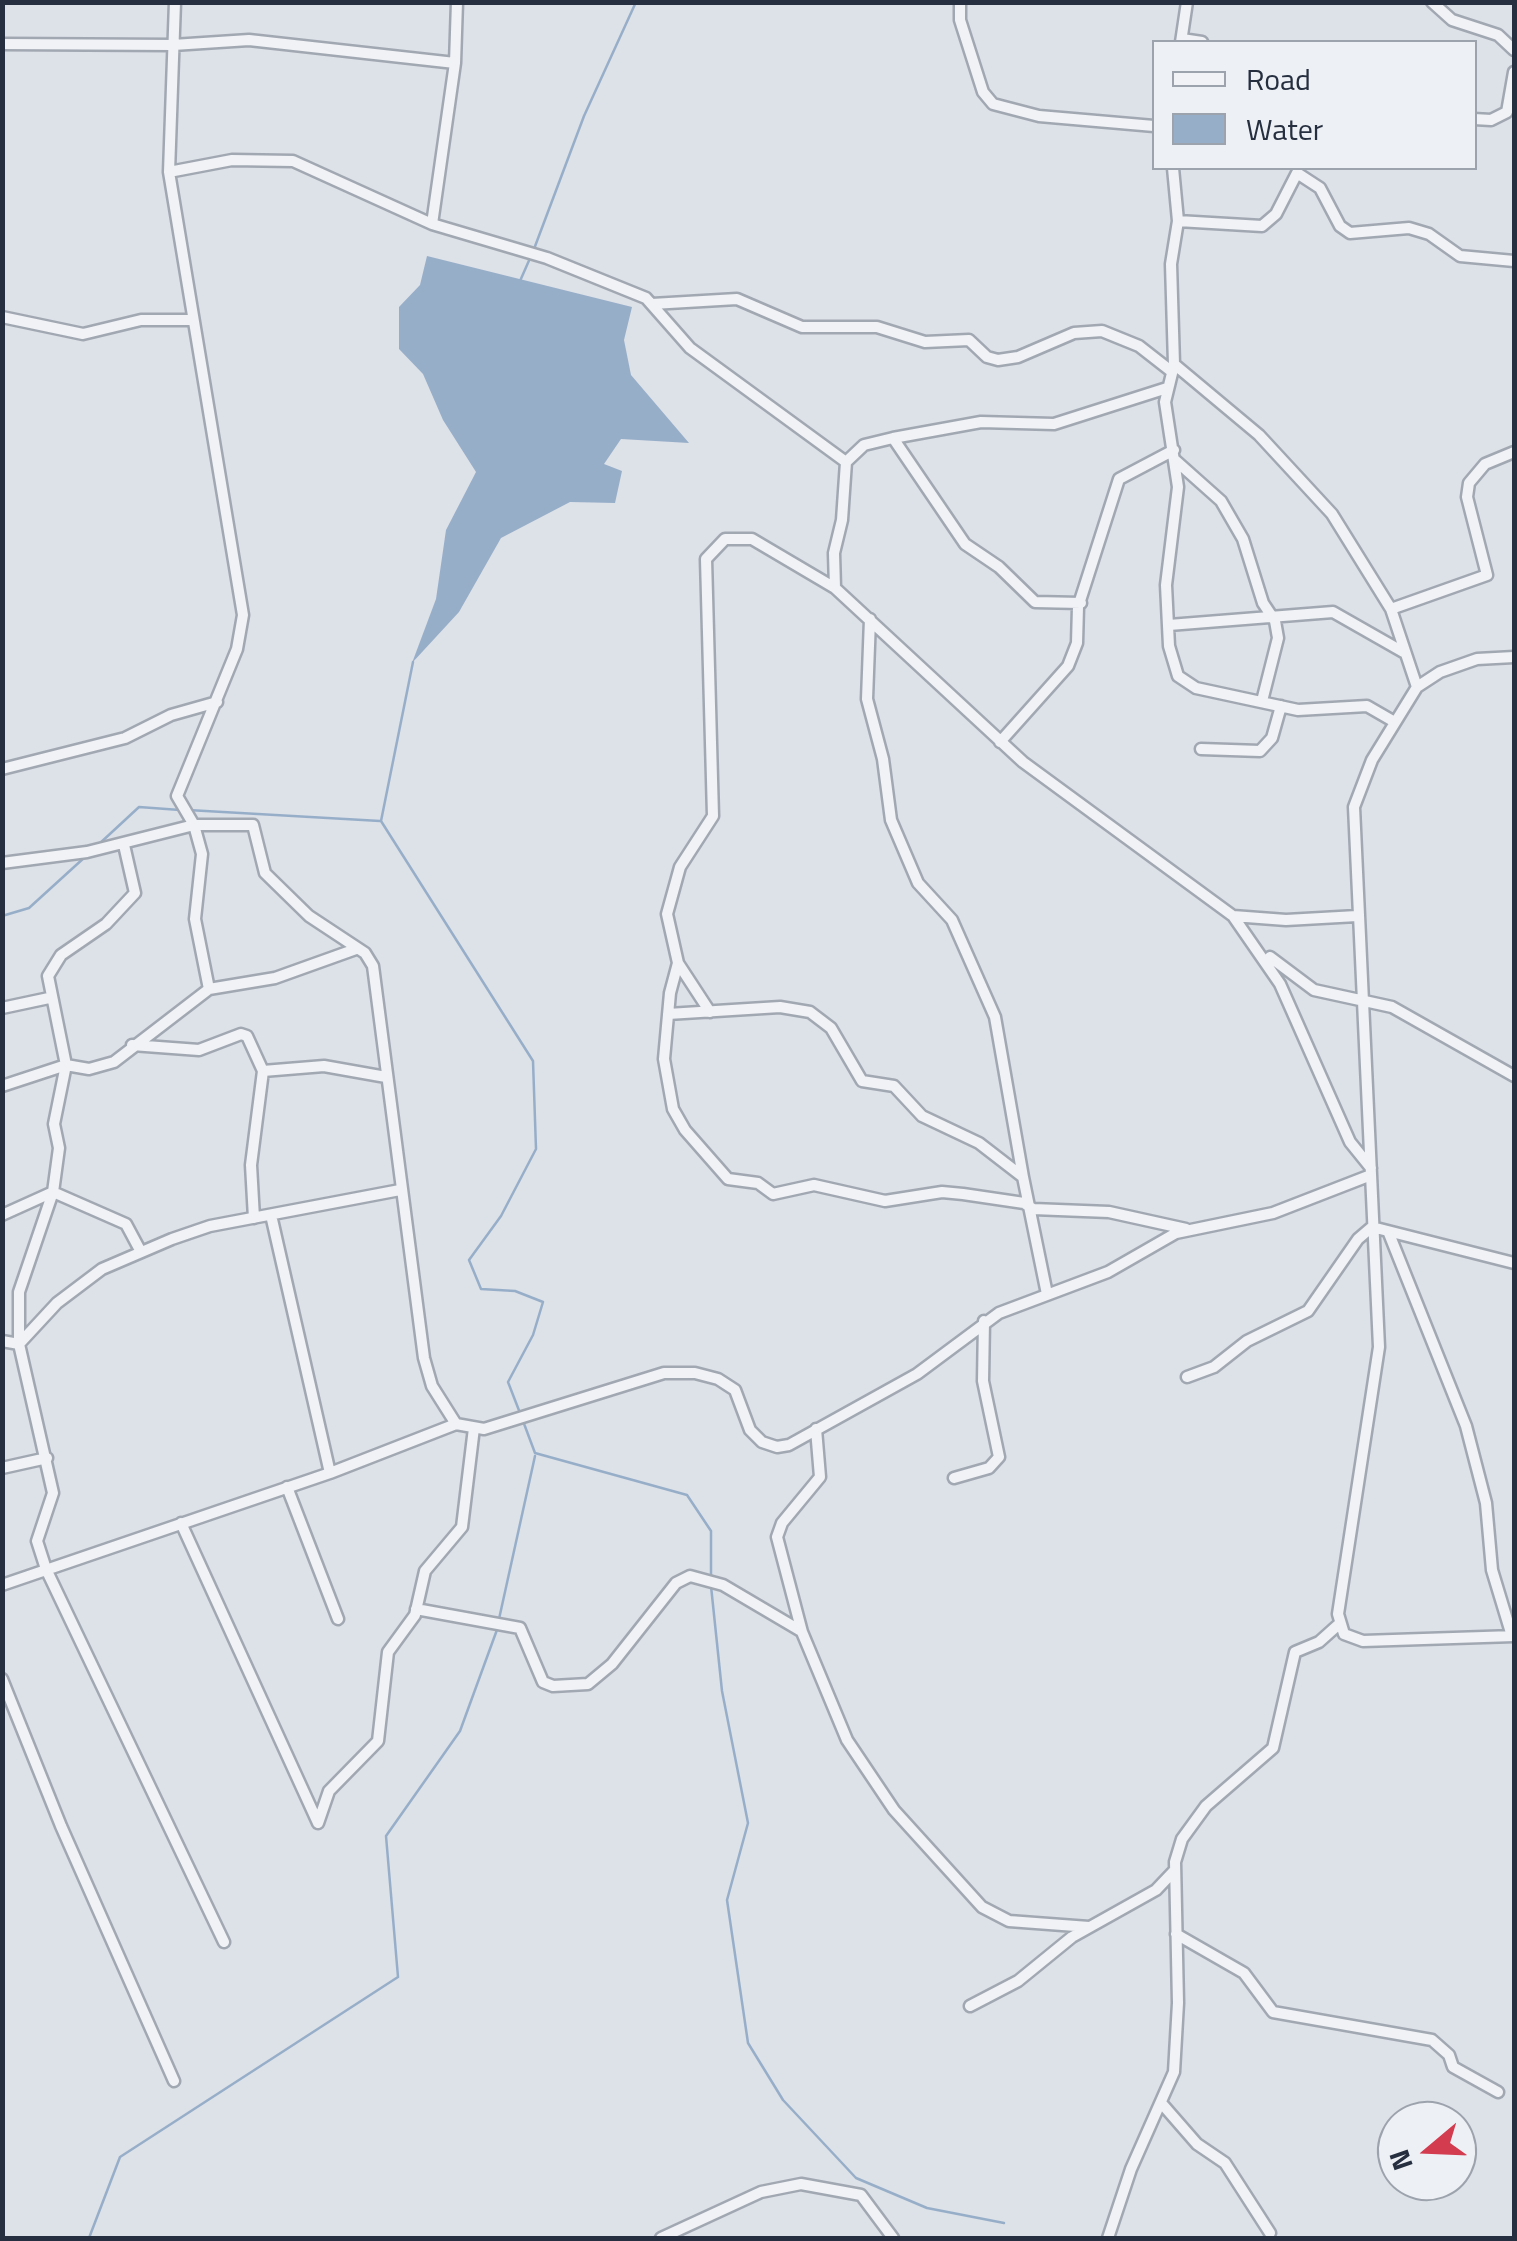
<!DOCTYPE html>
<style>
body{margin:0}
#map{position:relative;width:1517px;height:2241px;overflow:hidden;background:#dde1e8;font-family:"Titillium Web",sans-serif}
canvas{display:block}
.frame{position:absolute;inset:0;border:5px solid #262f3f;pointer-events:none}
.legend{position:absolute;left:1152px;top:40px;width:325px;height:130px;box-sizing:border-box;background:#edf0f5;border:2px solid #9da3ac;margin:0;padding:12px 18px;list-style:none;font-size:30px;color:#262f3f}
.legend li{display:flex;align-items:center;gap:20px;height:50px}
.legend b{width:50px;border:2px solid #9da3ac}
.north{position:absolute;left:1377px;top:2101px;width:100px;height:100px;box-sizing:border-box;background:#edf0f5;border:2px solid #9da3ac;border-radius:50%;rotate:251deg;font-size:28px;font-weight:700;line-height:40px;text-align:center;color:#262f3f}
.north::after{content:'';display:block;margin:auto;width:35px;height:45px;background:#d33c4f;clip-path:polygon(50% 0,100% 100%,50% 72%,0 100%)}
</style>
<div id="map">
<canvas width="1517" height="2241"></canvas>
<div class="frame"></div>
<ul class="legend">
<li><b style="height:12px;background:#f0f2f6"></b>Road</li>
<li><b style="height:28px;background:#97aec9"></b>Water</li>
</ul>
<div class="north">N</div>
</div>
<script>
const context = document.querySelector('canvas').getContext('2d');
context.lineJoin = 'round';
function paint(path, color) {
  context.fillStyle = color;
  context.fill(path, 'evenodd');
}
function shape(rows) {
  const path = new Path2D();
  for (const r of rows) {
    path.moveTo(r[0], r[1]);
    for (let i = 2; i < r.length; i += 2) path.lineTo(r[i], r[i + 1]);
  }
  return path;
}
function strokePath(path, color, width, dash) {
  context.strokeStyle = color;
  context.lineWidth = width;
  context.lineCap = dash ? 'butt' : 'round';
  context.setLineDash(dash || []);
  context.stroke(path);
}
paint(shape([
 [427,256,632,307,624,340,631,375,689,443,621,439,604,464,622,471,615,503,570,502,501,538,459,612,412,663,436,599,446,530,476,472,443,420,423,374,399,349,399,307,420,285]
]), '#97aec9');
strokePath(shape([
 [534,249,584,116,636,2],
 [520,281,531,256],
 [413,662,381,821,533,1061,536,1149,501,1216,469,1260,481,1289,515,1291,543,1302,533,1335,508,1382,520,1413],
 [188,810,380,821],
 [98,845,139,807,180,810],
 [2,916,29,908,85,857],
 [523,1421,535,1453,687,1495,711,1531,711,1578],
 [711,1586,722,1691,748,1823,727,1900,748,2043,783,2100,856,2178,927,2208,1004,2223],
 [499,1619,535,1456],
 [89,2238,120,2157,398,1977,386,1836,460,1731,498,1627]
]), '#97aec9', 2.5);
const minor = shape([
 [457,2,455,63,432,224,547,258,646,298,690,348,846,462,842,520,834,553,835,588,1023,762,1233,916,1280,984,1350,1142,1371,1168],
 [960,2,960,20,983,92,993,104,1039,116,1154,126],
 [1432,2,1452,20,1498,35,1514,50],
 [1182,39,1202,42],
 [1181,42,1187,2],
 [2,44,173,45,249,40,455,63],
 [1474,119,1491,120,1507,112,1514,72],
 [1173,168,1178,221,1171,264,1174,364,1259,435,1332,514,1391,609,1417,687],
 [169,172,232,160,293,161,432,224],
 [1178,221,1262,226,1276,214,1297,173,1320,188,1340,226,1350,233,1409,228,1429,234,1460,256,1514,261],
 [652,304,737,299,802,327,877,327,925,342,969,340,987,357,998,360,1018,357,1074,333,1102,331,1139,346,1171,371],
 [2,317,83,334,141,320,191,320],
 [1174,365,1165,402,1178,487,1166,585,1169,646,1178,676,1196,688,1298,710,1367,706,1393,721],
 [893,438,965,544,999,567,1035,602,1081,603],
 [1175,460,1221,501,1243,539,1263,603,1275,621,1278,638,1262,701],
 [846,462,864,445,893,438,981,422,1054,424,1167,388],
 [1391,609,1487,575,1467,497,1469,483,1485,464,1514,452],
 [870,619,867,699,883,759,891,820,918,883,952,920,995,1017,1023,1177],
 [1169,625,1333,612,1405,653],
 [1514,657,1477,659,1440,672,1417,687,1372,760,1354,807,1379,1347,1338,1614,1344,1634,1363,1641,1514,1636],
 [1000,742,1068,666,1077,643,1078,607,1119,479,1174,450],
 [1201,749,1260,751,1272,738,1281,706],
 [2,769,125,738,171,715,217,702],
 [2,863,87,852,194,825,202,854,195,919,209,989],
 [1233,916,1286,920,1357,916],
 [1270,957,1314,990,1392,1007,1514,1076],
 [678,963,670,993,664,1059,673,1109,685,1130,728,1179,758,1183,773,1194,814,1185,885,1201,942,1192,963,1194,1024,1203,1033,1209,1109,1212,1186,1229],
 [2,1008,49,998],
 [710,1012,678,963,667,914,680,867,713,816,706,559,725,539,752,539,835,588],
 [668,1014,780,1007,810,1012,831,1028,862,1081,894,1086,922,1116,979,1143,1023,1177,1047,1294],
 [132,1045,199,1050,241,1034,247,1036,263,1071,324,1066,386,1077],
 [2,1086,66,1065,89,1069,114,1062,209,989,275,978,356,949],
 [2,1215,53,1192,126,1224,141,1252],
 [271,1215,330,1473],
 [254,1218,251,1165,263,1071],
 [1388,1231,1466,1426,1486,1503,1492,1570,1512,1636],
 [2,1341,19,1344,19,1292,53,1192,59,1148,54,1124,66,1065,48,976,61,955,106,924,135,893,124,845],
 [1187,1377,1214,1367,1247,1341,1308,1311,1358,1239,1372,1227,1514,1263],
 [456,1424,484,1429,664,1373,695,1373,718,1379,735,1390,750,1430,762,1442,777,1447,789,1445,917,1374,999,1313,1108,1272,1176,1233,1273,1213,1371,1175],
 [816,1429,820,1477,782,1523,777,1537,802,1632,847,1740,894,1810,982,1907,1009,1921,1089,1927],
 [2,1468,47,1458],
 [954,1478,989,1468,999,1457,983,1381,984,1321],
 [287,1487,338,1619],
 [181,1523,318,1823],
 [2,1585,330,1473,456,1424,432,1386,424,1358,373,966,365,953,309,916,265,873,253,825,194,825,177,796,237,649,243,615,169,172,175,2],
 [416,1609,520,1628,543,1682,553,1686,588,1684,612,1664,676,1583,690,1576,723,1585,801,1631],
 [2,1679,61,1826,174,2081],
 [318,1823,329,1791,378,1741,388,1652,415,1615,425,1571,462,1527,474,1428],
 [1176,1934,1244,1973,1273,2012,1432,2040,1449,2055,1453,2067,1498,2092],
 [224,1942,46,1569,37,1541,53,1493,19,1344,57,1303,102,1269,172,1239,210,1226,400,1190],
 [970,2006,1018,1981,1072,1937,1156,1890,1175,1870],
 [1163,2105,1197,2144,1225,2163,1270,2233],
 [661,2238,761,2192,801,2184,861,2195,893,2238],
 [1108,2238,1131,2169,1174,2072,1178,2003,1175,1862,1182,1839,1206,1806,1273,1748,1295,1652,1319,1642,1338,1625]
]);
strokePath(minor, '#a2a8b2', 15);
strokePath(minor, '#f0f2f6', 10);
</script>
